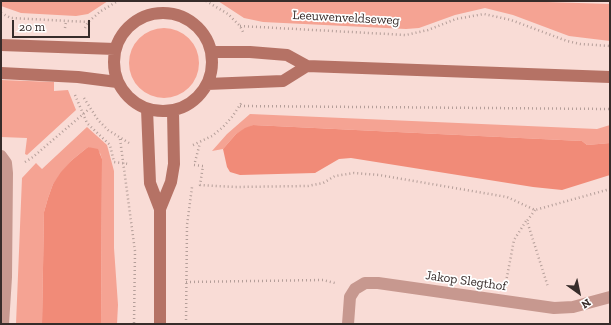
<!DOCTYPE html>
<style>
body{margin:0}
#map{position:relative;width:611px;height:325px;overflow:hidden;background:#f9dcd6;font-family:"Zilla Slab",serif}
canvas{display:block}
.frame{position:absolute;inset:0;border:2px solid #372c2a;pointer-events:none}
.north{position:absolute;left:559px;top:273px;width:40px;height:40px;-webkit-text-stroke:3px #fff;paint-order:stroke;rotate:147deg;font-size:11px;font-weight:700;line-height:16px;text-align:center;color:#372c2a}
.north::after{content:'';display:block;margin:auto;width:14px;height:18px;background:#372c2a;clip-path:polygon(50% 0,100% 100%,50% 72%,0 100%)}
.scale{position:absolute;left:12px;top:20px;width:78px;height:18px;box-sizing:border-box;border:2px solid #372c2a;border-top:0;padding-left:5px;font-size:12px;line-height:14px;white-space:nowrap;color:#372c2a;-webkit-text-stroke:3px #fff;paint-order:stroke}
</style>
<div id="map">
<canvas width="611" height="325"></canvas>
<div class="frame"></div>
<div class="north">N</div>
<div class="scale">20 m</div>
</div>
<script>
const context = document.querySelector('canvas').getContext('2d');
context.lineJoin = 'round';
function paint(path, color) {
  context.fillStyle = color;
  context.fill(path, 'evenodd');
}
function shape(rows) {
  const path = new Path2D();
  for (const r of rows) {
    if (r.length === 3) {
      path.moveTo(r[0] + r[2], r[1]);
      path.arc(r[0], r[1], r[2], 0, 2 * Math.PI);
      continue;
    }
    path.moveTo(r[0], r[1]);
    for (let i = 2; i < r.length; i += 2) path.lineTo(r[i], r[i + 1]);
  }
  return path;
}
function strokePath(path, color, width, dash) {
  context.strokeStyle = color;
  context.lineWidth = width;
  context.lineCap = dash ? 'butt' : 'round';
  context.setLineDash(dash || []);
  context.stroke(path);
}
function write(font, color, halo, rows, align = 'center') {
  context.font = font + ' "Zilla Slab",serif';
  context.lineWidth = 3.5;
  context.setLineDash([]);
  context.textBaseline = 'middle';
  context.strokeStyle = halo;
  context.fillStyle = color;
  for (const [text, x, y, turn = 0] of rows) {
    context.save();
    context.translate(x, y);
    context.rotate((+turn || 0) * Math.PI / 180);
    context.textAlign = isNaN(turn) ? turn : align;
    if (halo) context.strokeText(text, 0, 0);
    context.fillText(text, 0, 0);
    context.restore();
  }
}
paint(shape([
 [1,1,108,1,88,14,76,16,21,13,1,6],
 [218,1,515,1,610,4,610,41,569,36,513,15,485,8,455,15,419,28,406,29,263,22,244,18],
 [164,63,35],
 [1,80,54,82,54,91,68,90,76,110,27,155,25,154,27,138,1,137],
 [250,114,597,129,610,125,610,143,587,145,582,141,253,125,236,134,223,149,212,151,227,134],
 [87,127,107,145,114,171,114,248,118,305,117,324,101,324,102,159,100,153,88,147,72,160,53,184,48,198,44,212,42,324,16,324,22,178,36,163,42,169]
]), '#f5a393');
paint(shape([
 [253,125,582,141,587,145,610,143,610,175,562,190,533,187,351,158,339,159,315,173,240,175,230,172,227,167,223,149,236,134,245,128],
 [88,147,98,149,102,159,101,324,42,324,44,212,48,198,53,184,61,172,72,160]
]), '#f18b78');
strokePath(shape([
 [206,1,228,14,240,26,243,32],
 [1,13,11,18,88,22],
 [240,26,406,35,428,30,456,19,484,14,511,20,567,41,580,44,610,46],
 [65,28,66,21],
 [85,28,88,22,101,11,118,1],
 [75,95,87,123,110,145,114,162,129,164],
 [84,98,98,120,108,130,129,143],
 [240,106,610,109],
 [120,139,135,251,134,324],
 [193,145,212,136,223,127,232,117,242,102],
 [25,162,33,157,89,109],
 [195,162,200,143],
 [194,165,203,166,200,185,235,187,308,186,323,183,335,176,354,173,379,175,507,197,535,210,610,189],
 [535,210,527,221,548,287],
 [186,282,323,280,335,283],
 [506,282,514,240,526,221],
 [186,324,187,225,192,187]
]), '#b49e99', 2.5, [1, 3]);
strokePath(shape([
 [1,156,6,163,7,173,6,277,3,324],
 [348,324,350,297,355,289,365,283,378,283,554,308,573,307,610,297]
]), '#c7988f', 12);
strokePath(shape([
 [163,62,49],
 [1,45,115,49],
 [212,52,250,52,287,55,307,66,610,77],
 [1,73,78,77,117,82],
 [207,84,283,81,307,66],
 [147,109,150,183,160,209,160,324],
 [160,209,171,182,174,164,173,111]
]), '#b57265', 12);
write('13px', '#372c2a', '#fff', [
 ["Leeuwenveldseweg",346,18,3],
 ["Jakop Slegthof",466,281,8]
]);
</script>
